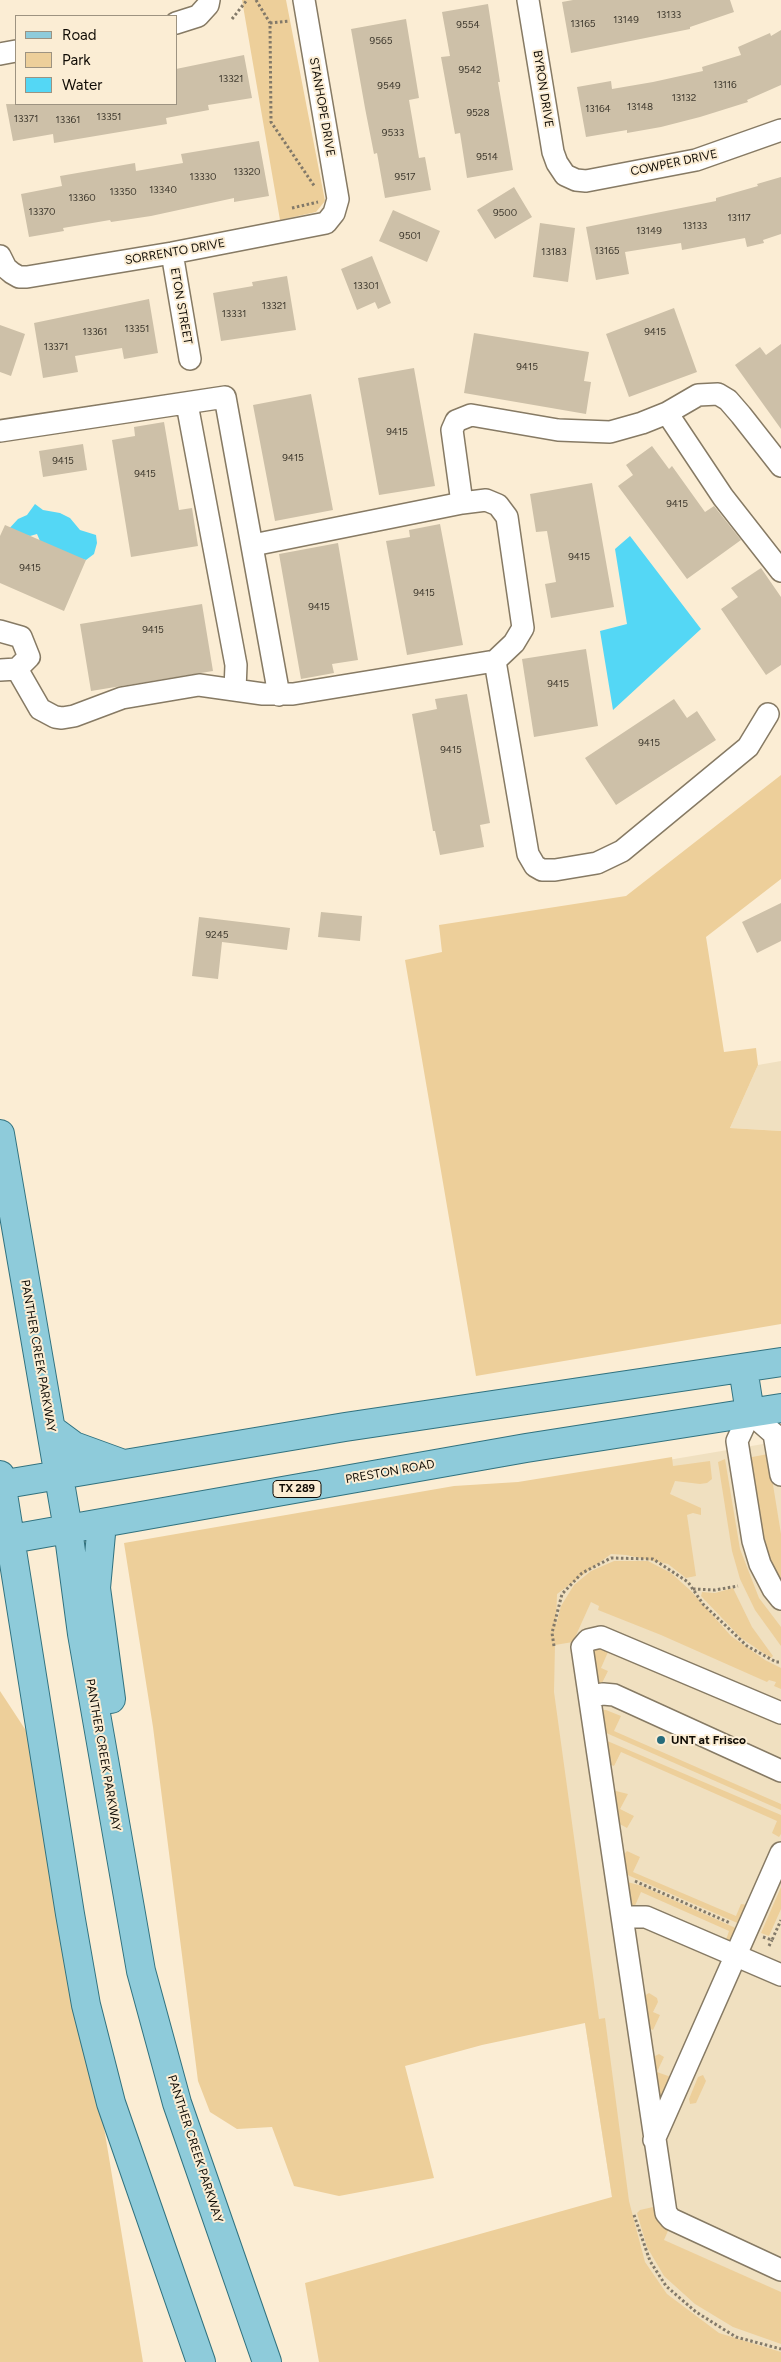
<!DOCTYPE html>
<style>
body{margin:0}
#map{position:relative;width:781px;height:2362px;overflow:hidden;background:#fbedd4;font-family:Figtree,sans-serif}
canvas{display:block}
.legend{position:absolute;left:15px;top:15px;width:162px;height:90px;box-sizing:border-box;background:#fbedd4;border:1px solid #9d9381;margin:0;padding:6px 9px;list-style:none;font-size:15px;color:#100c05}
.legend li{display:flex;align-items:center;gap:10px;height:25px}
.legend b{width:25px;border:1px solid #9d9381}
</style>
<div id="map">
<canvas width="781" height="2362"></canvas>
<ul class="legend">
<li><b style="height:6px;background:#8ecbda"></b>Road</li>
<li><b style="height:14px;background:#edcf9a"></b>Park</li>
<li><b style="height:14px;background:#54d7f5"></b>Water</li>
</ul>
</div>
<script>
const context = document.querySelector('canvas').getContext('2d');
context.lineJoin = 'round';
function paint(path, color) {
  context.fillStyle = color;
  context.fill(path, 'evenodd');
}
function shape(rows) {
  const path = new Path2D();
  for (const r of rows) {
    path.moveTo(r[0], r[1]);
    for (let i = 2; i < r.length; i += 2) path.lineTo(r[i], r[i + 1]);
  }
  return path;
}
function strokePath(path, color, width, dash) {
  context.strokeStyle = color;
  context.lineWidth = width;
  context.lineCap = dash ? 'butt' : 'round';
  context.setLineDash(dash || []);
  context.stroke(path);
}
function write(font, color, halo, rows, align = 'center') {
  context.font = font + ' Figtree,sans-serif';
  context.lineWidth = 4;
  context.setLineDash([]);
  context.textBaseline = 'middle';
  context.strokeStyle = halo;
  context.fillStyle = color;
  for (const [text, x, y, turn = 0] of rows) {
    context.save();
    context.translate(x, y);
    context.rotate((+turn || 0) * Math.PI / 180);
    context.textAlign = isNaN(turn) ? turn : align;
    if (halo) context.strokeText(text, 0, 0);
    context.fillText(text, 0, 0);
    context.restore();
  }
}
paint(shape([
 [781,1061,781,1131,730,1128,758,1065],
 [781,1441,781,2362,660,2331,619,2242,502,1488]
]), '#f0e0c0');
paint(shape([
 [242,0,286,0,325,201,316,212,280,220],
 [781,775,781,879,706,937,724,1052,756,1048,758,1065,730,1128,781,1131,781,1324,476,1376,405,960,442,952,439,925,626,896],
 [768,1454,781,1534,781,1589,763,1550,747,1458],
 [672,1457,673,1466,710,1461,712,1479,707,1483,700,1484,675,1481,670,1494,701,1508,701,1515,693,1513,687,1515,696,1576,686,1578,668,1564,626,1555,611,1554,557,1594,556,1625,561,1606,574,1585,591,1571,614,1561,648,1561,671,1573,691,1591,731,1636,765,1660,781,1668,781,1689,774,1686,776,1682,769,1680,767,1682,661,1635,598,1610,599,1606,591,1602,573,1642,555,1645,554,1692,599,2019,605,2018,629,2201,645,2262,667,2294,719,2333,781,2352,781,2362,319,2362,305,2283,612,2197,585,2023,482,2045,405,2066,434,2178,339,2196,294,2186,272,2127,237,2129,210,2112,198,2081,153,1727,124,1543,454,1486,518,1482],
 [725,1459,740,1549,759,1598,781,1627,781,1646,755,1610,740,1579,732,1551,718,1462],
 [733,1588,752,1627,773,1656,771,1658,741,1638,701,1596,702,1592,715,1593],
 [596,1648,608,1652,601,1668,608,1671,601,1685,598,1686,593,1652],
 [0,1691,42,1755,143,2362,0,2362],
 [602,1710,606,1710,621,1716,614,1731,781,1804,781,1810,604,1732],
 [605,1740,781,1815,781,1834,779,1837,772,1833,777,1821,621,1752,614,1766,609,1764],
 [616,1791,628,1794,620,1809,634,1816,627,1828,616,1822,613,1795],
 [627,1851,640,1857,633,1872,736,1916,741,1904,748,1905,742,1925,623,1873,621,1858],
 [624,1881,642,1886,740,1930,732,1947,726,1940,729,1931,641,1892,634,1908,630,1906],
 [781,1887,781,1909,769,1936,761,1933],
 [649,1993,657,1998,658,2002,653,2012,660,2015,653,2030,646,2027,644,1996],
 [659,2054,664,2057,657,2072,671,2077,661,2103,651,2058],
 [703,2075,706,2081,696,2103,690,2104,689,2099,698,2077],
 [653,2207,660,2221,671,2224,664,2240,781,2292,781,2344,733,2327,695,2304,664,2276,647,2247,637,2213,640,2210]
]), '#edcf9a');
paint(shape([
 [35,504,43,510,60,513,70,518,80,530,96,535,97,543,94,554,86,560,43,548,37,534,30,536,6,532,18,519,27,515],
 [630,536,701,629,613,710,600,631,627,624,615,549]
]), '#54d7f5');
paint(shape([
 [573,0,730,0,734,12,690,27,690,29,571,53,562,2],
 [488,4,500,82,498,82,513,170,467,178,460,133,455,134,441,57,450,56,442,12],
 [406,19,419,98,409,100,419,158,425,157,431,190,385,198,377,153,374,154,365,108,351,29],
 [781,30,781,85,747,100,748,102,700,117,661,127,627,133,627,130,586,137,577,87,611,81,612,89,653,82,703,71,702,67,741,55,738,47,770,33,771,36],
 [244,55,252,98,208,105,209,110,166,118,167,124,54,143,53,134,13,141,6,104,176,104,176,69],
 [259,141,269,196,234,202,234,198,151,216,111,222,110,220,63,228,64,231,29,237,21,194,62,186,60,176,135,163,136,171,183,163,181,154],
 [781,177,781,234,763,240,764,243,747,247,745,238,682,250,681,243,625,252,629,274,596,280,586,227,716,201,716,198,758,186,757,184],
 [514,187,532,217,495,239,477,210],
 [393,210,440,231,427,262,379,241],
 [540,223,575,228,568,282,533,277],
 [372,256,391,303,378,309,375,302,357,310,341,269],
 [287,276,296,330,221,341,213,293,253,286,252,282],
 [149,299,158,353,124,359,122,348,75,356,78,372,43,378,34,323],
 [674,308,697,372,629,397,606,334],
 [0,325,25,334,11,376,0,372],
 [474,333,589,352,584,381,591,382,586,414,464,393],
 [781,344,781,429,735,365,760,347,766,355],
 [414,368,435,486,379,495,358,378],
 [311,394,333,510,275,521,253,405],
 [164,422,179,510,192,508,198,546,131,557,112,440,135,436,134,427],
 [83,444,87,470,43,477,39,451],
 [652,446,669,469,672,466,705,512,714,506,741,540,687,579,618,486,633,475,626,465],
 [592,483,614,607,551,618,545,584,556,582,547,531,536,532,530,494],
 [440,524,463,645,407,655,386,541,410,537,409,530],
 [5,525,86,560,64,611,0,583,0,536],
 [338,543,358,660,332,664,334,673,301,679,279,554],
 [761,568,781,597,781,665,766,675,721,609,738,597,731,588],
 [202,604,213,671,91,691,80,624],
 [586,649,598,726,534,737,522,659],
 [467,694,490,823,480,825,484,847,440,855,435,831,433,831,412,714,437,709,435,699],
 [674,699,687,718,697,711,716,740,616,805,585,758],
 [781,903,781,941,757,953,742,922],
 [321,912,362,916,360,941,318,937],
 [199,917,290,928,287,950,222,942,218,979,192,976]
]), '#cdc0a8');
const minor = shape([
 [528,0,553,152,557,163,565,175,576,180,586,181,696,160,781,130],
 [176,23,198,16,208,5,209,0],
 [0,54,16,51],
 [172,253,190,359],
 [0,256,6,268,12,273,19,277,27,277,172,253,326,223,334,213,338,199,304,0],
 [187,404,236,665,235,690],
 [667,413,723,497,781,571],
 [0,431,225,397,279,695],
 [253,545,462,503],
 [0,631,21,637,29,657,17,669],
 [0,670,17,669,40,709,55,717,62,718,74,716,122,698,199,685,263,694,293,694,495,661],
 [768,714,748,747,622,851,597,863,555,870,542,870,535,866,528,854,495,661,514,643,523,628,507,517,498,505,486,500,462,503,452,430,456,421,471,415,558,430,610,432,642,423,667,413,698,395,718,394,728,400,741,415,781,466],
 [781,1475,774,1434,750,1413,737,1441,753,1541,760,1564,773,1589,781,1599],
 [590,1696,603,1694,614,1695,781,1771],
 [781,1713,601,1637,588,1640,582,1647,666,2213,671,2219,781,2270],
 [622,1917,646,1917,781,1975],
 [654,2140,781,1853]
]);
const major = shape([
 [0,1134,68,1529,82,1634,141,1971,177,2103,267,2362],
 [743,1368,750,1413],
 [51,1429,74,1446,118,1462],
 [0,1475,70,1914,86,2005,111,2103,201,2362],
 [0,1485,345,1427,781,1362],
 [102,1523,96,1588,111,1699],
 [0,1541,526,1448,781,1408]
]);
strokePath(minor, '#867a64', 24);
strokePath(major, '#31727f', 30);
strokePath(shape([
 [256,0,270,23,271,122,315,187],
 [232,19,247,0],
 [270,23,289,21],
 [292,208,318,202],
 [693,1589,715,1590,738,1586],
 [554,1646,552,1633,562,1594,582,1573,611,1558,653,1559,688,1582,703,1604,747,1646,776,1662,781,1662],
 [635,1881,730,1923],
 [763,1937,772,1940,781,1920],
 [769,1946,772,1940],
 [634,2215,650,2261,666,2286,696,2312,736,2337,781,2349]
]), '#827969', 3, [2.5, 2.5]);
strokePath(minor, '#fff', 21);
strokePath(major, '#8ecbda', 28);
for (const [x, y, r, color] of [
 [661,1740,5,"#266b7b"]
]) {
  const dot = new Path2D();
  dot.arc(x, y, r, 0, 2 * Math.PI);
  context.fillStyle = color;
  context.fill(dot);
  strokePath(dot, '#fbedd4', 2);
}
write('10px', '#3f392e', null, [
 ["13133",669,15],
 ["13149",626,20],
 ["13165",583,24],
 ["9554",468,25],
 ["9565",381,41],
 ["9542",470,70],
 ["13321",231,79],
 ["13116",725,85],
 ["9549",389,86],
 ["13132",684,98],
 ["13148",640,107],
 ["13164",598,109],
 ["9528",478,113],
 ["13351",109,117],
 ["13371",26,119],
 ["13361",68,120],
 ["9533",393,133],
 ["9514",487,157],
 ["13320",247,172],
 ["13330",203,177],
 ["9517",405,177],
 ["13340",163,190],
 ["13350",123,192],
 ["13360",82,198],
 ["13370",42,212],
 ["9500",505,213],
 ["13117",739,218],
 ["13133",695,226],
 ["13149",649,231],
 ["9501",410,236],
 ["13165",607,251],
 ["13183",554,252],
 ["13301",366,286],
 ["13321",274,306],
 ["13331",234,314],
 ["13351",137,329],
 ["13361",95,332],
 ["9415",655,332],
 ["13371",56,347],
 ["9415",527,367],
 ["9415",397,432],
 ["9415",293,458],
 ["9415",63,461],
 ["9415",145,474],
 ["9415",677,504],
 ["9415",579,557],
 ["9415",30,568],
 ["9415",424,593],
 ["9415",319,607],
 ["9415",153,630],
 ["9415",558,684],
 ["9415",649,743],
 ["9415",451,750],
 ["9245",217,935]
]);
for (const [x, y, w] of [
 [297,1489,48]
]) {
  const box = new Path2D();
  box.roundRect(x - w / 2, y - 8.5, w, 17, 4);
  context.fillStyle = '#fbedd4';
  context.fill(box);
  strokePath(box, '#100c05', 1);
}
write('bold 11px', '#100c05', null, [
 ["TX 289",297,1489]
]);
write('12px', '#100c05', '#fbedd4', [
 ["BYRON DRIVE",543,89,81],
 ["STANHOPE DRIVE",322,107,80],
 ["COWPER DRIVE",674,163,-12],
 ["SORRENTO DRIVE",175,252,-10],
 ["ETON STREET",181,306,80],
 ["PANTHER CREEK PARKWAY",38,1356,80],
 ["PRESTON ROAD",390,1472,-10],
 ["PANTHER CREEK PARKWAY",103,1755,80],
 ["PANTHER CREEK PARKWAY",195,2149,72]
]);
write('bold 12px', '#100c05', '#fbedd4', [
 ["UNT at Frisco",671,1740]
], 'left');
</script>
